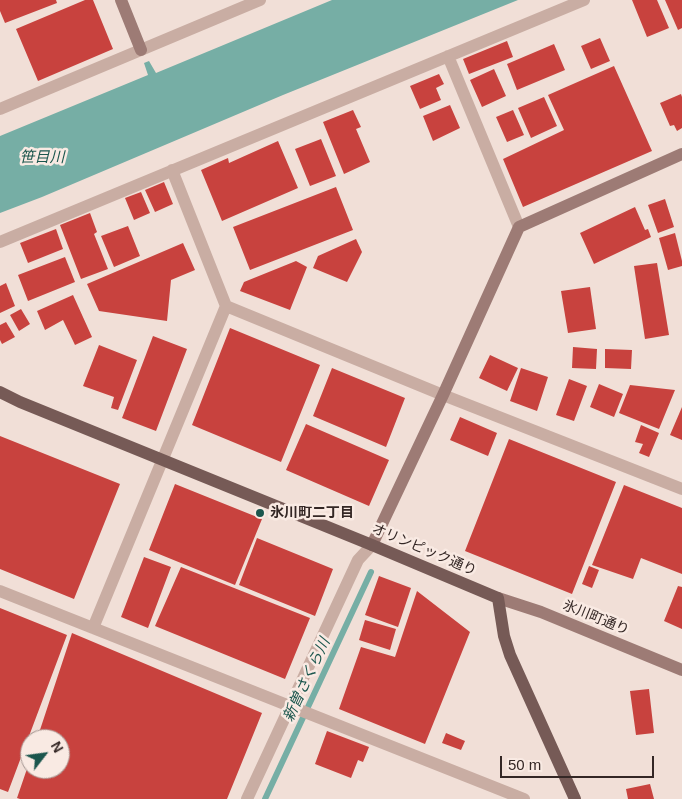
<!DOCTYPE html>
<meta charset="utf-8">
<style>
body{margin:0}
#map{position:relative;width:682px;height:799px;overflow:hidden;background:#f1dfd7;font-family:Helvetica,sans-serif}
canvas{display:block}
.north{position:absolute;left:20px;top:729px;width:50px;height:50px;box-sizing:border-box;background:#f9eae3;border:1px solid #aa9c97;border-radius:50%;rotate:60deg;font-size:14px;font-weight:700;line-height:20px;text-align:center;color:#342725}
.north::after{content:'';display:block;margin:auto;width:18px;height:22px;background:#1b564d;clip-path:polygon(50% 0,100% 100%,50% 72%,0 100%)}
.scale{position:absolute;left:500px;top:756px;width:154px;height:22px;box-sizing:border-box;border:2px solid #342725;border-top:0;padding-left:6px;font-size:15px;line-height:18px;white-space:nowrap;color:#342725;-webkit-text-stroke:4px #f9eae3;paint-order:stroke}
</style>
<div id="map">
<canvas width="682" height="799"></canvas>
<div class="north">N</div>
<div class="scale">50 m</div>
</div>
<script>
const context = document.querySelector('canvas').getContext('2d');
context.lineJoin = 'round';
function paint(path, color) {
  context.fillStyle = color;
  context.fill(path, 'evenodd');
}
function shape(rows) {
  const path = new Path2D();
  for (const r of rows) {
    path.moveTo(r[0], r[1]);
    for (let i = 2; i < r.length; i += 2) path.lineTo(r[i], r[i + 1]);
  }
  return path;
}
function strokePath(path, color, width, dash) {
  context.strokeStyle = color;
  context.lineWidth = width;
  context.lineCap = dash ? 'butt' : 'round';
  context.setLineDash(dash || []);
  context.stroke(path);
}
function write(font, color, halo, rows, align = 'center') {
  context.font = font + ' Helvetica,"Noto Sans JP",sans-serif';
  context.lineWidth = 5;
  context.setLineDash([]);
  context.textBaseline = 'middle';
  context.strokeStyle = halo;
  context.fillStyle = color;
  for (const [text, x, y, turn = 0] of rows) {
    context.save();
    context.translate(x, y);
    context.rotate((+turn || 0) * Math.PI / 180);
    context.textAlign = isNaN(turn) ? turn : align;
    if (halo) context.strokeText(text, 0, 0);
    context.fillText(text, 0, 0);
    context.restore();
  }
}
paint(shape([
 [332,0,518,0,283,95,42,197,0,213,0,136,148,75,144,63,149,61,156,73]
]), '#76aea5');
strokePath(shape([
 [265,799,371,572]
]), '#76aea5', 6);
paint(shape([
 [0,0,56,0,57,3,5,23,0,11],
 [85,0,93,0,113,49,38,81,16,29],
 [632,0,657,0,669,28,647,37],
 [665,0,682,0,682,28,678,30],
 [600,38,610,61,591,69,581,46],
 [507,41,513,57,469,74,463,59],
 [554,44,565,70,517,90,507,64],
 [614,66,652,151,523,207,503,159,564,130,548,95],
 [494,69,506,96,482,107,470,80],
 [439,74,444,84,436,88,441,100,420,109,410,86],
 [681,94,682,97,682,128,677,131,674,125,670,126,660,103],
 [544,97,557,126,531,138,518,108],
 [450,105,460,128,433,141,423,116],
 [353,110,361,127,356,129,370,162,344,174,323,122],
 [513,110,524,135,507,142,496,117],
 [321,139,336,176,310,186,295,149],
 [278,141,298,188,222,221,201,170,228,158,229,163],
 [164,182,173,204,155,212,145,190],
 [336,187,353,230,250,270,233,227],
 [141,192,150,213,134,220,125,198],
 [665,199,674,227,658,233,648,205],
 [635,207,645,230,648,229,651,237,594,264,580,233],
 [90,213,97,232,94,234,108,269,81,279,60,225],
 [128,226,140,256,114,267,101,236],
 [56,229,63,249,28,263,20,243],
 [675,233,682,261,682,266,668,270,659,238],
 [356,239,362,252,347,282,313,268,318,256],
 [183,243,195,270,171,280,167,321,99,311,87,284],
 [65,257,75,282,28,301,18,275],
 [296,261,307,267,290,310,240,291,244,282],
 [657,263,669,335,645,339,634,266],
 [6,283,15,306,0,313,0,286],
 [590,287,596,329,568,333,561,291],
 [73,295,92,337,75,345,63,320,45,330,37,311],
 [21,309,30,324,19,331,10,315],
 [6,322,15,337,2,344,0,340,0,325],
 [230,328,320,365,281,462,192,425],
 [153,336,187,349,156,431,122,418],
 [99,345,137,360,118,410,111,408,114,397,83,386],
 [573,347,597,349,596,369,572,368],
 [605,349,632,350,631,369,605,368],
 [490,355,518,368,507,391,479,378],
 [332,368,405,398,386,447,313,416],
 [521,368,548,377,537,411,510,401],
 [569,379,587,386,574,421,556,415],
 [599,384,623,394,614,417,590,407],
 [630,385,675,390,659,429,619,413],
 [682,407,682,440,670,435],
 [460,417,497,433,488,456,450,440],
 [306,424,389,460,369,506,286,470],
 [641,425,659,433,649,457,639,453,643,444,635,442],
 [0,436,120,484,74,599,0,569],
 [509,439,616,482,572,594,465,551],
 [175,484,262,519,235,585,149,550],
 [624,485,682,508,682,574,641,558,633,579,592,565],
 [257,538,333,569,315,616,239,585],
 [144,557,171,567,148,628,121,617],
 [589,566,599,570,592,588,582,584],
 [181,567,310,618,285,679,155,626],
 [379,576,411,588,398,627,365,615],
 [678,586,682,587,682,629,664,621],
 [417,591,470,632,425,744,339,709,361,647,395,657],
 [0,608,67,635,8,792,0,789],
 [365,620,396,629,390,650,359,640],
 [72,633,262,713,227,799,20,799,17,798,30,760,30,769,60,769,60,739,37,739],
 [649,689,654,733,636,735,630,691],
 [327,731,369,747,363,762,358,760,351,778,315,764],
 [446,733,465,741,461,750,442,743],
 [650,784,654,799,628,799,626,789]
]), '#c8423e');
strokePath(shape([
 [448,56,519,227],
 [0,109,260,0],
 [0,242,584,0],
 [226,306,443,395,682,489],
 [0,591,524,799],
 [93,628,226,306,172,170],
 [247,799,358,560,372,545]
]), '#c9ada3', 12);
strokePath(shape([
 [121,0,141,50],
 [372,545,443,395,519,227,682,154],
 [498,598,541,612,682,670]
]), '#9d7b75', 12);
strokePath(shape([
 [0,392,20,402,372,545,498,598,504,636,510,655,575,799]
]), '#765a56', 12);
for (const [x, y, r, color] of [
 [260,513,5,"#1b564d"]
]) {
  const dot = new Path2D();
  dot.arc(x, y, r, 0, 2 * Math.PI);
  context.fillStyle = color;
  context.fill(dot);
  strokePath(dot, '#f9eae3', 2);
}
write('bold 14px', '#342725', '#f9eae3', [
 ["氷川町二丁目",270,513]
], 'left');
write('14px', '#342725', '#f9eae3', [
 ["オリンピック通り",424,550,23],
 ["氷川町通り",596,618,22]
]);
write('italic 15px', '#1b564d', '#f9eae3', [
 ["笹目川",42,158],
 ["新曽さくら川",307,680,-65]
]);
</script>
